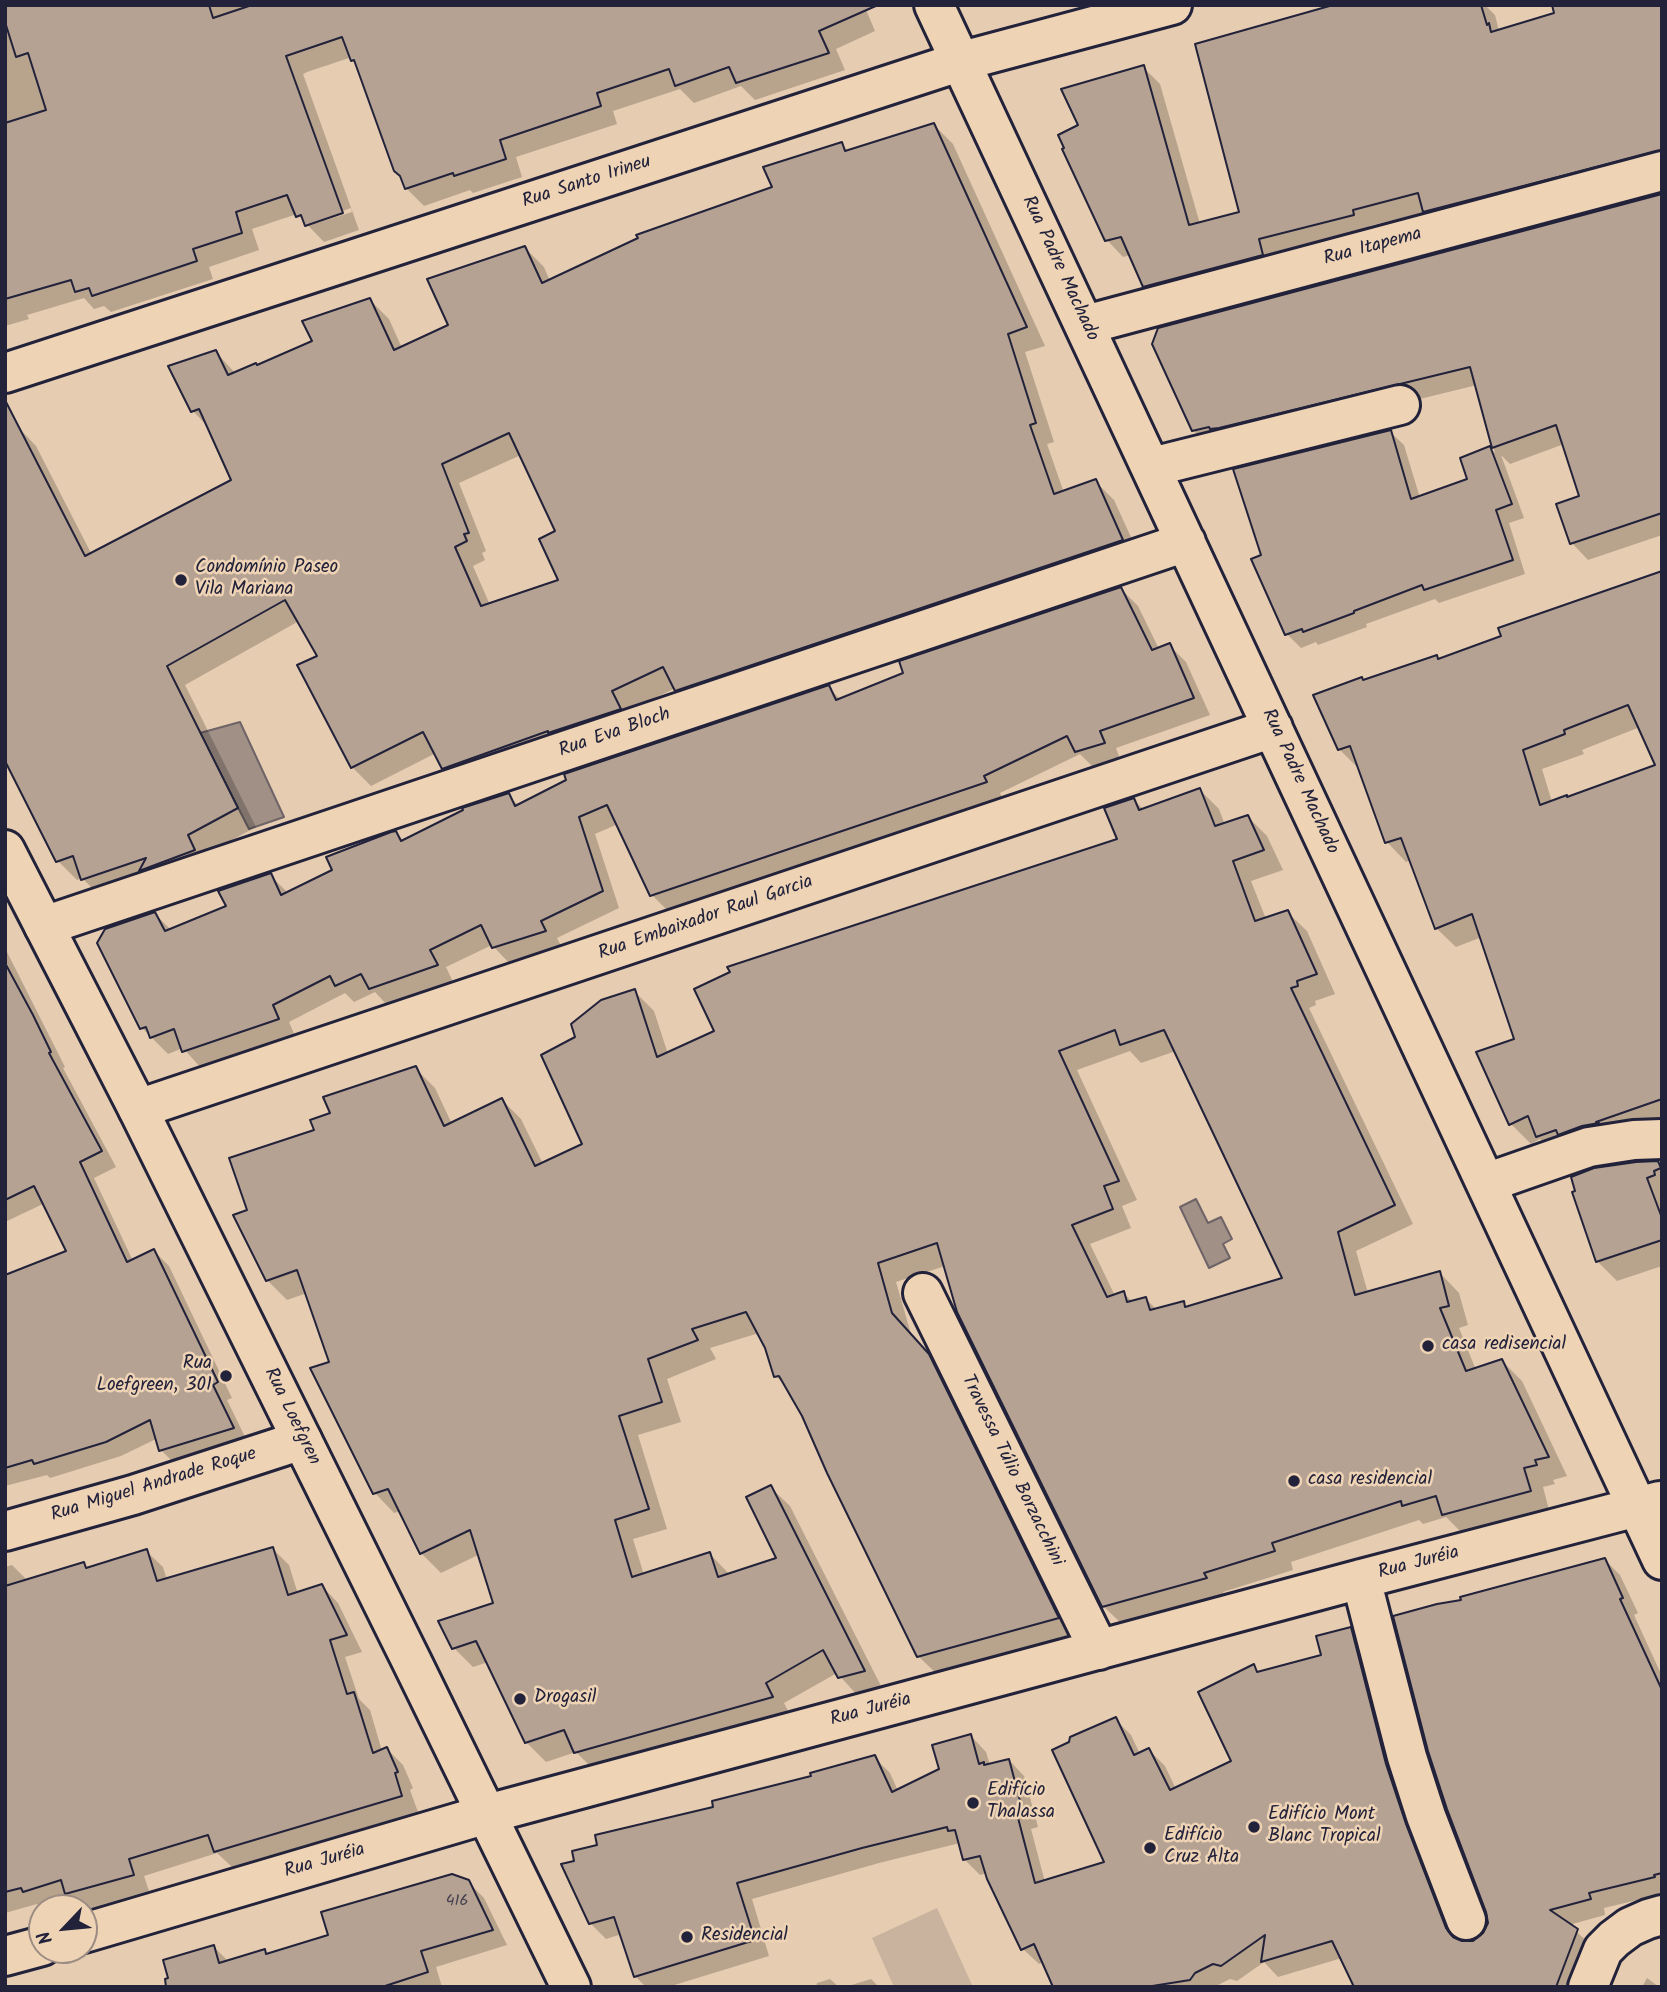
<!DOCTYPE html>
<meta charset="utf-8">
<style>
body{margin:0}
#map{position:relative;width:1667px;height:1992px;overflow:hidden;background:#e6ccb0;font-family:Kalam,sans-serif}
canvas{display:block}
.frame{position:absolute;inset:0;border:7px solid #22223b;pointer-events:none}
.north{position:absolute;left:28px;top:1894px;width:70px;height:70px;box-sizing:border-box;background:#eed3b5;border:2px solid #9c8c84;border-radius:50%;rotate:244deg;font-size:19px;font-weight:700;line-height:28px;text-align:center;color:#22223b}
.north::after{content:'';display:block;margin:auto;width:24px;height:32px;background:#22223b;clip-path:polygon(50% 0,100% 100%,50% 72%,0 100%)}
</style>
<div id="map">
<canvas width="1667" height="1992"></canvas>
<div class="frame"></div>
<div class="north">N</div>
</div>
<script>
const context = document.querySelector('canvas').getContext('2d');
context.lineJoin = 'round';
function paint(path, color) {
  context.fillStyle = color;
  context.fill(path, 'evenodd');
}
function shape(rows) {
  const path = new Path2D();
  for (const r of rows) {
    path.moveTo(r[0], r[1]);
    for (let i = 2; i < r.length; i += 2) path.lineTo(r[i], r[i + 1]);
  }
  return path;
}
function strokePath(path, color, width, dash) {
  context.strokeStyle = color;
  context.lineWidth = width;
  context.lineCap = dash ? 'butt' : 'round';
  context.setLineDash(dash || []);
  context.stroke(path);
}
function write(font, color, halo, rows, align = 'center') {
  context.font = font + ' Kalam,sans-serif';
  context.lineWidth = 5;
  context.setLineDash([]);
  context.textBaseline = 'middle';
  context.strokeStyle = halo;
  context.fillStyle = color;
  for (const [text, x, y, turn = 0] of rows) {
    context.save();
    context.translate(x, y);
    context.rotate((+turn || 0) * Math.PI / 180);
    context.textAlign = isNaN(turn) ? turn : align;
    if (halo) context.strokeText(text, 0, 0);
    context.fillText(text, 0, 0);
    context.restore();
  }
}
paint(shape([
 [937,1908,973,1987,894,1987,872,1938]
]), '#c9b39f');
const water = shape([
 [240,722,284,817,249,829,200,733,240,722],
 [1196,1199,1208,1223,1221,1217,1232,1239,1223,1244,1230,1258,1209,1268,1180,1207,1196,1199]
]);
paint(water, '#a09086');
strokePath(water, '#6e6468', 2);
paint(shape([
 [5,5,864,5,875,31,836,49,845,70,755,100,741,86,694,103,680,89,613,111,617,124,516,157,522,177,473,193,470,190,424,206,406,188,357,65,352,57,307,72,303,74,359,230,324,242,297,214,252,229,259,250,209,267,213,279,111,312,104,306,94,309,84,298,27,315,29,319,5,326],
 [351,208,352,212,308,226,308,223],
 [1342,5,1485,5,1495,15,1499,31,1662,5,1662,169,1442,228,1426,212,1369,226,1370,231,1161,303,1144,286,1130,255,1123,257,1107,240,1080,126,1143,67,1160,84,1200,224,1241,213],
 [934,125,953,144,1045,346,1025,352,1054,442,1047,444,1064,493,1095,481,1114,500,1141,559,695,709,676,688,463,787,444,768,436,753,371,786,352,767,320,657,299,621,185,685,256,827,206,854,102,898,82,878,77,880,58,861,18,427,36,446,92,555,234,481,210,429,193,411,170,367,216,352,236,374,257,367,314,342,370,300,389,319,402,348,450,326,525,248,544,267,550,281,775,188,842,144,849,152],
 [521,455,557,532,560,581,490,605,473,566,485,560,482,553,486,551,459,483],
 [1662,196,1662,535,1588,560,1572,543,1581,497,1564,444,1510,464,1501,455,1524,518,1509,523,1525,574,1439,603,1435,599,1366,624,1367,627,1318,645,1316,642,1301,648,1287,634,1263,556,1390,432,1404,445,1420,498,1469,480,1490,448,1495,453,1477,385,1236,444,1210,447,1193,430],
 [1662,573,1662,1137,1557,1156,1540,1139,1531,1144,1511,1124,1479,1053,1516,1040,1482,937,1456,947,1436,928,1411,860,1406,862,1387,842,1359,769,1339,749,1364,682,1439,660,1503,637],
 [1640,727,1657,766,1552,802,1542,769,1584,754,1582,750],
 [1121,589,1138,606,1159,649,1169,645,1186,662,1210,715,1116,748,1120,759,1094,768,1080,754,1000,793,1003,799,669,912,652,895,618,824,595,834,619,908,557,938,562,948,510,964,492,945,446,967,453,982,387,1005,375,992,354,1002,345,993,289,1022,295,1036,201,1068,183,1048,168,1054,142,1028,155,914,171,930,228,907,270,875,287,892,335,871,396,833,404,841,508,795,519,806,828,687,841,700],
 [1200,790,1219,809,1225,825,1248,817,1267,836,1283,870,1251,881,1266,919,1287,912,1307,931,1335,994,1315,1001,1316,1005,1309,1008,1413,1224,1356,1251,1368,1293,1440,1273,1459,1293,1468,1325,1459,1328,1476,1370,1502,1361,1522,1381,1567,1476,1553,1480,1555,1484,1543,1487,1549,1510,1463,1534,1446,1517,1423,1524,1419,1520,1291,1562,1293,1570,1223,1592,1225,1598,1123,1625,1103,1606,945,1266,896,1282,911,1334,948,1376,1077,1637,938,1675,918,1656,804,1416,789,1389,776,1376,766,1347,759,1333,710,1348,716,1359,667,1379,681,1422,638,1435,667,1529,633,1539,644,1575,710,1554,730,1575,779,1559,770,1487,790,1506,883,1690,859,1697,837,1673,784,1703,791,1717,595,1771,576,1752,546,1762,526,1742,488,1662,473,1667,454,1648,495,1604,480,1554,441,1573,421,1553,401,1511,394,1513,375,1493,307,1293,287,1300,267,1280,249,1211,332,1115,415,1068,435,1088,452,1124,502,1100,521,1119,543,1164,584,1145,577,1038,634,991,654,1011,668,1054,1120,840,1134,800,1144,810],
 [1130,1051,1141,1063,1176,1051,1285,1279,1188,1308,1183,1303,1157,1310,1146,1299,1133,1302,1123,1293,1115,1296,1090,1244,1131,1228,1122,1206,1137,1200,1077,1070],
 [5,948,65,1067,63,1068,116,1167,94,1178,133,1261,154,1251,169,1266,232,1398,227,1400,248,1443,176,1465,161,1450,158,1438,121,1456,50,1478,47,1475,5,1486,5,1276,68,1252,45,1203,5,1222],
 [1662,1163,1662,1266,1617,1281,1597,1261,1636,1164],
 [273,1549,289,1565,298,1594,322,1586,338,1603,362,1652,345,1657,359,1699,370,1710,382,1751,387,1749,403,1765,413,1788,410,1790,418,1812,232,1867,217,1853,144,1876,149,1891,84,1910,71,1898,41,1907,37,1904,5,1913,5,1567,12,1565,28,1581,83,1564,88,1569,146,1551,163,1567,167,1580],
 [1605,1560,1620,1575,1638,1613,1634,1615,1662,1676,1662,1894,1604,1908,1605,1915,1569,1925,1592,1946,1578,1987,1355,1987,1342,1958,1278,1977,1264,1962,1237,1981,1230,1979,1214,1987,1055,1987,1044,1962,1039,1964,1023,1949,987,1873,980,1875,964,1859,960,1843,879,1863,752,1899,769,1956,668,1987,646,1987,635,1976,622,1934,606,1939,590,1923,715,1808,874,1757,890,1773,898,1791,941,1770,971,1736,986,1752,990,1765,1009,1760,1024,1776,1038,1827,1031,1829,1045,1882,1106,1863,1115,1719,1131,1735,1140,1754,1149,1750,1165,1766,1176,1789,1233,1761,1253,1666,1260,1673,1323,1656,1350,1629,1366,1645,1421,1841,1460,1942,1474,1942,1485,1934,1489,1923,1463,1602],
 [468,1882,484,1898,507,1945,436,1967,442,1987,172,1987,214,1947,229,1962,264,1951,268,1955,330,1936],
 [1647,1978,1659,1987,1642,1987],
 [830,1979,839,1987,816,1987,817,1983],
 [871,1979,879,1987,845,1987]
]), '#0003');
const building = shape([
 [5,5,209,5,213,18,252,5,878,5,819,31,829,53,736,83,729,67,675,86,669,69,597,93,601,106,500,140,506,159,454,176,453,173,405,189,400,176,394,171,354,60,351,61,342,37,289,55,286,56,343,213,305,226,301,215,296,217,287,195,236,212,242,233,193,249,197,261,92,296,89,288,75,292,71,280,5,299,5,123,46,110,28,53,16,57,5,22,5,5],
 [1333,5,1481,5,1487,25,1489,23,1491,32,1554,13,1552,5,1662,5,1662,150,1423,212,1418,193,1353,210,1354,215,1259,239,1263,255,1143,287,1121,237,1105,241,1062,149,1064,148,1058,135,1078,125,1061,89,1144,65,1189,225,1239,212,1195,44,1333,5],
 [934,123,1027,327,1008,334,1036,423,1030,425,1054,494,1096,479,1123,540,675,691,663,667,612,691,621,709,548,733,548,731,442,769,423,732,351,768,297,665,317,656,285,600,167,666,238,808,188,835,195,850,139,871,146,858,81,880,73,856,56,862,5,761,5,400,85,556,231,480,199,409,191,412,168,366,216,350,228,375,256,363,257,365,312,341,302,321,370,298,394,350,448,325,427,279,525,246,542,283,638,238,636,235,772,187,763,167,842,142,845,151,934,123],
 [509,433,555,531,539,539,558,580,481,606,455,547,467,541,464,534,469,533,442,464,509,433],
 [1662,194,1662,513,1570,544,1556,504,1579,496,1556,425,1492,448,1470,367,1219,428,1210,429,1209,427,1192,431,1152,344,1158,328,1662,194],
 [1391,430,1411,499,1467,479,1460,458,1490,446,1512,504,1496,510,1513,560,1424,590,1422,585,1354,611,1354,613,1303,632,1302,629,1285,635,1251,559,1261,555,1233,469,1391,430],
 [1662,571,1662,1099,1596,1122,1599,1123,1582,1126,1558,1135,1556,1130,1536,1137,1528,1116,1509,1125,1476,1052,1514,1039,1472,914,1435,929,1401,838,1385,843,1350,746,1338,750,1313,695,1362,677,1363,680,1437,655,1438,659,1501,636,1498,628,1662,571],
 [1628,705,1655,765,1567,797,1567,795,1540,805,1523,750,1565,734,1564,730,1628,705],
 [1121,587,1152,650,1170,643,1194,698,1100,731,1105,743,1075,752,1067,736,984,776,987,782,650,896,607,805,579,817,603,891,541,921,546,931,492,948,481,925,430,950,438,965,369,989,361,974,335,986,330,976,273,1005,279,1019,182,1052,174,1029,150,1038,146,1027,140,1029,97,943,105,929,155,912,165,931,226,906,218,891,271,873,281,895,332,870,326,857,391,832,396,831,401,841,463,810,462,808,509,793,515,806,566,780,564,774,829,685,836,700,903,673,899,661,1121,587],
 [1200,788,1215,826,1248,815,1264,850,1233,861,1255,921,1288,910,1317,974,1297,981,1298,986,1291,988,1395,1205,1338,1232,1355,1295,1440,1271,1449,1306,1440,1308,1466,1371,1502,1359,1549,1457,1535,1460,1537,1465,1524,1468,1531,1491,1442,1515,1436,1496,1402,1506,1401,1501,1272,1543,1275,1551,1204,1573,1207,1578,1102,1607,957,1312,937,1243,878,1263,892,1313,929,1354,1059,1618,917,1657,827,1473,802,1416,779,1376,774,1377,765,1348,746,1312,692,1329,698,1340,648,1359,662,1402,619,1416,649,1509,615,1520,632,1577,710,1552,718,1577,776,1558,746,1497,771,1485,865,1671,838,1678,823,1650,766,1683,773,1697,574,1753,564,1730,525,1743,476,1641,452,1649,438,1621,493,1603,470,1530,420,1554,388,1489,373,1494,310,1368,329,1362,297,1270,266,1281,233,1215,247,1210,229,1158,314,1130,310,1120,330,1113,323,1097,416,1066,444,1126,502,1098,535,1166,582,1144,541,1055,575,1037,571,1024,601,1000,635,989,657,1057,714,1031,694,989,730,972,727,967,1117,839,1104,808,1134,798,1139,810,1200,788],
 [1115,1030,1120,1045,1164,1030,1282,1278,1185,1307,1184,1301,1150,1310,1146,1297,1127,1302,1124,1291,1107,1297,1072,1225,1113,1209,1104,1186,1119,1181,1059,1051,1115,1030],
 [5,963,33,1015,51,1052,49,1053,102,1151,80,1162,127,1262,154,1249,218,1382,213,1385,234,1428,159,1451,150,1420,106,1442,34,1464,32,1460,5,1468,5,1275,66,1251,34,1186,5,1200,5,963],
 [1658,1161,1661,1168,1654,1171,1655,1175,1647,1178,1662,1218,1662,1240,1596,1262,1572,1192,1575,1191,1571,1177,1594,1168,1636,1162,1658,1161],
 [273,1547,288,1595,322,1584,347,1635,330,1640,347,1694,354,1692,373,1753,387,1747,398,1772,395,1773,402,1796,214,1852,208,1835,129,1859,134,1875,65,1894,61,1880,23,1892,21,1888,5,1892,5,1586,84,1562,86,1568,147,1549,157,1581,273,1547],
 [1605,1558,1623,1598,1620,1599,1662,1690,1662,1873,1654,1875,1655,1877,1589,1893,1591,1899,1550,1910,1578,1929,1556,1987,1354,1987,1332,1941,1261,1962,1265,1935,1221,1966,1213,1964,1195,1973,1190,1980,1146,1987,1053,1987,1034,1944,1021,1950,987,1879,980,1856,963,1860,955,1830,948,1831,947,1827,862,1848,737,1883,755,1940,634,1977,614,1917,589,1924,561,1864,574,1861,572,1851,597,1845,595,1835,713,1807,712,1801,811,1776,810,1773,875,1755,892,1792,939,1769,932,1745,971,1734,979,1764,984,1762,984,1765,1009,1759,1023,1812,1017,1814,1035,1883,1104,1862,1052,1750,1069,1742,1070,1737,1116,1717,1134,1755,1149,1748,1170,1790,1231,1761,1198,1692,1254,1664,1257,1672,1321,1655,1316,1636,1351,1627,1386,1764,1406,1824,1446,1928,1453,1937,1462,1941,1473,1941,1483,1933,1488,1923,1486,1912,1447,1809,1428,1751,1393,1616,1437,1604,1461,1600,1460,1597,1605,1558],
 [452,1874,469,1880,493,1930,421,1951,428,1972,382,1987,166,1987,165,1979,168,1978,163,1960,214,1945,219,1963,265,1949,266,1954,328,1935,321,1912,452,1874]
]);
paint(building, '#b5a293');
strokePath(building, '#22223b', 2);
const minor = shape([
 [934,5,1662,1560],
 [1085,325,1662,171],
 [5,373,962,61,1172,5],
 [1152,467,1400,405],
 [44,926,1186,542],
 [138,1109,1273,728],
 [1486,1183,1589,1147,1634,1140,1662,1139],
 [923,1293,1099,1650],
 [5,1531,133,1495,302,1440],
 [1361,1579,1407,1757,1426,1816,1466,1920],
 [84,1933,487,1814,1361,1579,1660,1501],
 [5,1956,42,1946],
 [1588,1987,1603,1950,1614,1939,1630,1927,1648,1919,1662,1915]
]);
const major = shape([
 [5,850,138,1109,412,1662,571,1987]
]);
strokePath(minor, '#22223b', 44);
strokePath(major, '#22223b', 44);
strokePath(minor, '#eed3b5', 38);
strokePath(major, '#eed3b5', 38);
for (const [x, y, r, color] of [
 [181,580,7,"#22223b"],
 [1428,1346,7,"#22223b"],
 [226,1376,7,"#22223b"],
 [1294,1481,7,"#22223b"],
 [520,1699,7,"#22223b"],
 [973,1803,7,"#22223b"],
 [1254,1827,7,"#22223b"],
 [1150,1848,7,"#22223b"],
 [687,1937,7,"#22223b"]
]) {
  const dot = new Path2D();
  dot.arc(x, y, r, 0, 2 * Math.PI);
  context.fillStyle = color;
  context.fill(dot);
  strokePath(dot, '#eed3b5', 2.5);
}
write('16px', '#474251', null, [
 ["416",457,1902]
]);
write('19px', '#22223b', '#eed3b5', [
 ["Rua Santo Irineu",587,183,-18],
 ["Rua Itapema",1373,248,-15],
 ["Rua Padre Machado",1059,269,65],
 ["Rua Eva Bloch",615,734,-19],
 ["Rua Padre Machado",1299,782,65],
 ["Rua Embaixador Raul Garcia",706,919,-19],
 ["Rua Loefgren",291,1417,64],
 ["Travessa Túlio Borzacchini",1011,1471,64],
 ["Rua Miguel Andrade Roque",154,1486,-17],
 ["Rua Juréia",1419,1564,-15],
 ["Rua Juréia",871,1711,-15],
 ["Rua Juréia",325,1862,-16]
]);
write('19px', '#22223b', '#eed3b5', [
 ["Condomínio Paseo",195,569],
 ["Vila Mariana",195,591],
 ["casa redisencial",1442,1346],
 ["Rua",212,1365,"right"],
 ["Loefgreen, 301",212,1387,"right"],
 ["casa residencial",1308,1481],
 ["Drogasil",534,1699],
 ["Edifício",987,1792],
 ["Thalassa",987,1814],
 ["Edifício Mont",1268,1816],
 ["Blanc Tropical",1268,1838],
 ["Edifício",1164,1837],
 ["Cruz Alta",1164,1859],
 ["Residencial",701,1937]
], 'left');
</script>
